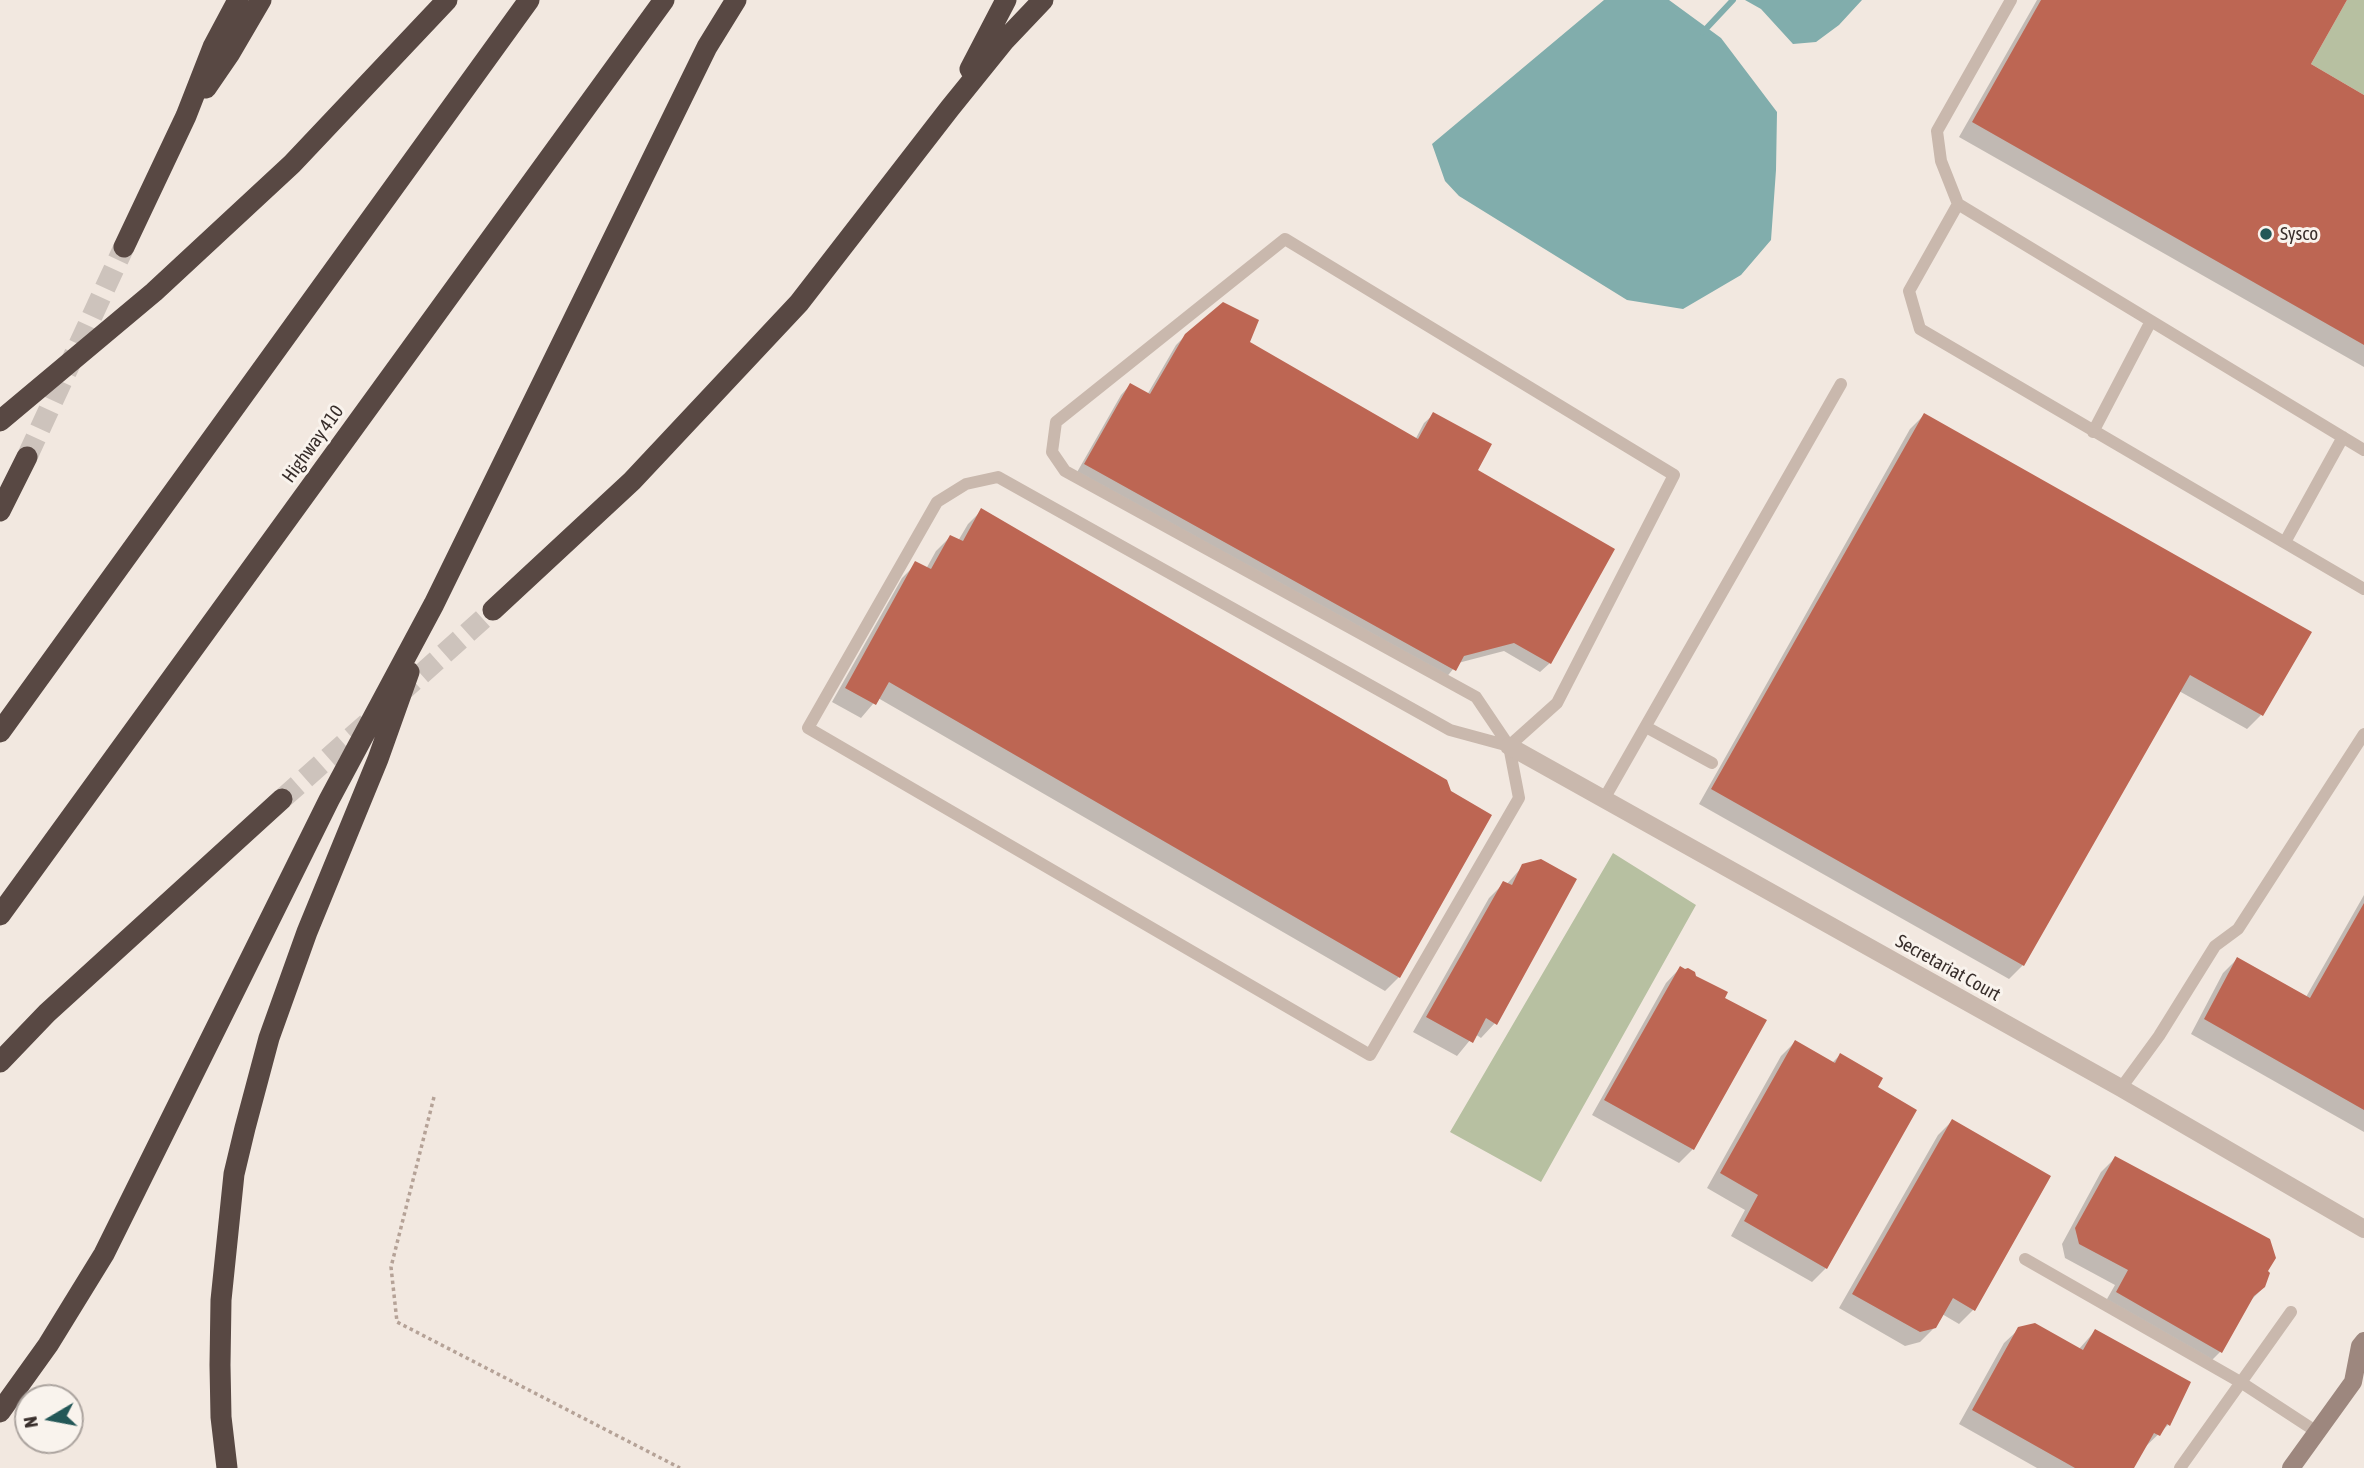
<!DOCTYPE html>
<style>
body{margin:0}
#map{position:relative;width:2364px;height:1468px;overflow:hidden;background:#f2e8e0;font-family:"Asap Condensed",sans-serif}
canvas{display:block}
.north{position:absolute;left:14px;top:1384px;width:70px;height:70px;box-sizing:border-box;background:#f9f3ed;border:2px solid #aca49f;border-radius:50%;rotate:260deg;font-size:19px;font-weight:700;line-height:28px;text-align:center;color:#382e2b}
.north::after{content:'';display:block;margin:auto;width:24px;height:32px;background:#235757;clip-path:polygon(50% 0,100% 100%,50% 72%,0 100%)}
</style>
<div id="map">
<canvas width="2364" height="1468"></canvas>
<div class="north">N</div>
</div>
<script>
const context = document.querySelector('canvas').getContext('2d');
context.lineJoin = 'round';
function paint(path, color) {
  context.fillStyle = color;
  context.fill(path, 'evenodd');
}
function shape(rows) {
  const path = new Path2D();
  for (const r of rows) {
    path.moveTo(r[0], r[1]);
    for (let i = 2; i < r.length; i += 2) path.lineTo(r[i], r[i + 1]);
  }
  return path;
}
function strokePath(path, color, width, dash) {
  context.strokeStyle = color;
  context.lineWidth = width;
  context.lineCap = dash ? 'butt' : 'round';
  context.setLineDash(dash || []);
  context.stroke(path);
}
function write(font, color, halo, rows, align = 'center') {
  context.font = font + ' "Asap Condensed",sans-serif';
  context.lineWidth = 6;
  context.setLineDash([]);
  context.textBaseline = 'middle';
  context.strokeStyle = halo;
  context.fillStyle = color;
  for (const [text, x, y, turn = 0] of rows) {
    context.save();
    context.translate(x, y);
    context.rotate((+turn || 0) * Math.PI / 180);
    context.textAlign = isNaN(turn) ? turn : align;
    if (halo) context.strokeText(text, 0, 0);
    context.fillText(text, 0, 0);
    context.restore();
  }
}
paint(shape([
 [2347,0,2364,0,2364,95,2311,64],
 [1613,853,1696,905,1541,1182,1450,1132]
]), '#b7c0a1');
paint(shape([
 [1604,0,1669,0,1721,38,1777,112,1776,170,1771,240,1741,275,1683,309,1627,300,1459,196,1445,181,1432,144],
 [1745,0,1862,0,1839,25,1816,42,1793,44,1761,9]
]), '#81adac');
paint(shape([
 [2037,0,2345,0,2308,65,2364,97,2364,367,1959,137],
 [1186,335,1248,343,1415,440,1424,423,1434,414,1476,471,1550,663,1540,672,1504,651,1458,663,1445,679,1076,474,1121,395,1130,385,1147,395,1176,345],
 [1924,415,2261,715,2247,729,2179,691,2023,965,2009,979,1699,804,1910,429],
 [982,510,1490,815,1399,977,1385,991,878,698,861,718,832,702,902,578,916,564,926,569,936,551,950,537,958,541,968,524],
 [1523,866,1495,1023,1481,1038,1475,1034,1457,1056,1413,1032,1489,898,1504,883,1506,885],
 [2364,895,2364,1132,2191,1034,2223,973,2237,959,2306,997],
 [1680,968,1695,977,1693,1149,1679,1163,1592,1115,1666,983],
 [1795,1042,1832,1063,1840,1055,1875,1088,1826,1268,1812,1282,1731,1236,1745,1210,1707,1188,1781,1056],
 [1952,1121,1973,1310,1959,1324,1942,1314,1935,1327,1920,1342,1905,1346,1839,1308,1938,1135],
 [2115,1158,2266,1272,2261,1290,2249,1302,2220,1352,2206,1366,2103,1306,2115,1285,2065,1258,2062,1244,2101,1172],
 [2019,1329,2079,1349,2095,1331,2168,1425,2143,1449,2132,1468,2037,1468,1959,1424,2004,1343]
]), '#0003');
strokePath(shape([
 [1703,32,1733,0]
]), '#81adac', 6);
paint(shape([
 [2041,0,2347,0,2311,64,2364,95,2364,345,1972,122],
 [1223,302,1259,320,1250,342,1418,439,1433,412,1492,444,1478,470,1615,549,1551,664,1514,643,1464,656,1456,671,1084,464,1130,383,1150,394,1185,334],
 [1924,413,2312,632,2263,716,2190,675,2024,966,1711,789],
 [981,508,1447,780,1451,791,1492,815,1400,978,889,682,876,705,845,688,915,561,931,569,950,535,963,541],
 [1541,859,1577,879,1497,1025,1486,1018,1473,1043,1426,1017,1503,881,1512,885,1522,864],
 [2364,903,2364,1110,2204,1019,2237,957,2310,998],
 [1680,966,1685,969,1688,968,1695,972,1696,976,1728,992,1725,998,1767,1020,1694,1150,1604,1100],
 [1795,1040,1835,1063,1840,1053,1883,1078,1878,1087,1917,1110,1827,1269,1744,1221,1758,1195,1720,1173],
 [1952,1119,2051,1176,1975,1311,1953,1298,1936,1328,1920,1332,1852,1294],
 [2115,1156,2270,1239,2276,1258,2268,1271,2270,1273,2265,1287,2254,1296,2222,1353,2116,1292,2128,1270,2079,1244,2075,1228],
 [2035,1323,2083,1350,2095,1329,2191,1382,2170,1426,2167,1424,2160,1436,2154,1433,2134,1468,2075,1468,1972,1410,2018,1327]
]), '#bd6653');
strokePath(shape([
 [27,457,124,247],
 [398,695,493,610],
 [282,799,372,719]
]), '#cdc3bc', 21, [21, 10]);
strokePath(shape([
 [434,1097,391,1267,397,1322,680,1468]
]), '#b5a297', 3.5, [3.5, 3.5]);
strokePath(shape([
 [1958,204,1941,161,1937,131,2011,0],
 [2093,432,2151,321],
 [2364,450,1958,204,1909,291,1920,329,2364,589],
 [2285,542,2343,437],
 [1646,727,1712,763],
 [1509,746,1557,703,1674,475,1285,239,1056,422,1052,452,1065,471,1476,697,1509,746,1519,798,1370,1055,808,728,937,502,966,484,998,477,1450,730,1509,746],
 [1604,799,1841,384],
 [2121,1088,2159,1036,2215,946,2238,929,2364,734],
 [2025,1259,2242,1383,2317,1432],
 [2180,1468,2291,1312]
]), '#c9b8ad', 12);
strokePath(shape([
 [1509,746,2121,1088,2364,1229]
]), '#c9b8ad', 18);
strokePath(shape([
 [2291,1468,2353,1382,2360,1346,2364,1341]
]), '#9d877e', 18);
strokePath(shape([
 [970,69,1006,0],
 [206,88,230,53,261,0],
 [124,247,186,116,213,47,238,0],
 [0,421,154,292,292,164,447,0],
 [0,511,27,457],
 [493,610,632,481,799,303,950,108,1005,40,1043,0],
 [0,732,529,0],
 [0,915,664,0],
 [0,1062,47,1013,282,799],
 [0,1412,48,1345,104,1254,329,800,434,604,707,47,736,0],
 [227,1468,221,1417,220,1365,221,1300,234,1174,245,1128,269,1038,307,932,378,759,409,672]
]), '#584843', 21);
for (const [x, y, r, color] of [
 [2266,234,7,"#235757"]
]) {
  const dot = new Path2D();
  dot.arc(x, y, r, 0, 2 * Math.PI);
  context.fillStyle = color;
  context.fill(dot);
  strokePath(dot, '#f9f3ed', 2.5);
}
write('19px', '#382e2b', '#f9f3ed', [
 ["Sysco",2280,234]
], 'left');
write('19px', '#382e2b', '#f9f3ed', [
 ["Highway 410",313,444,-54],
 ["Secretariat Court",1948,968,29]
]);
</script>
